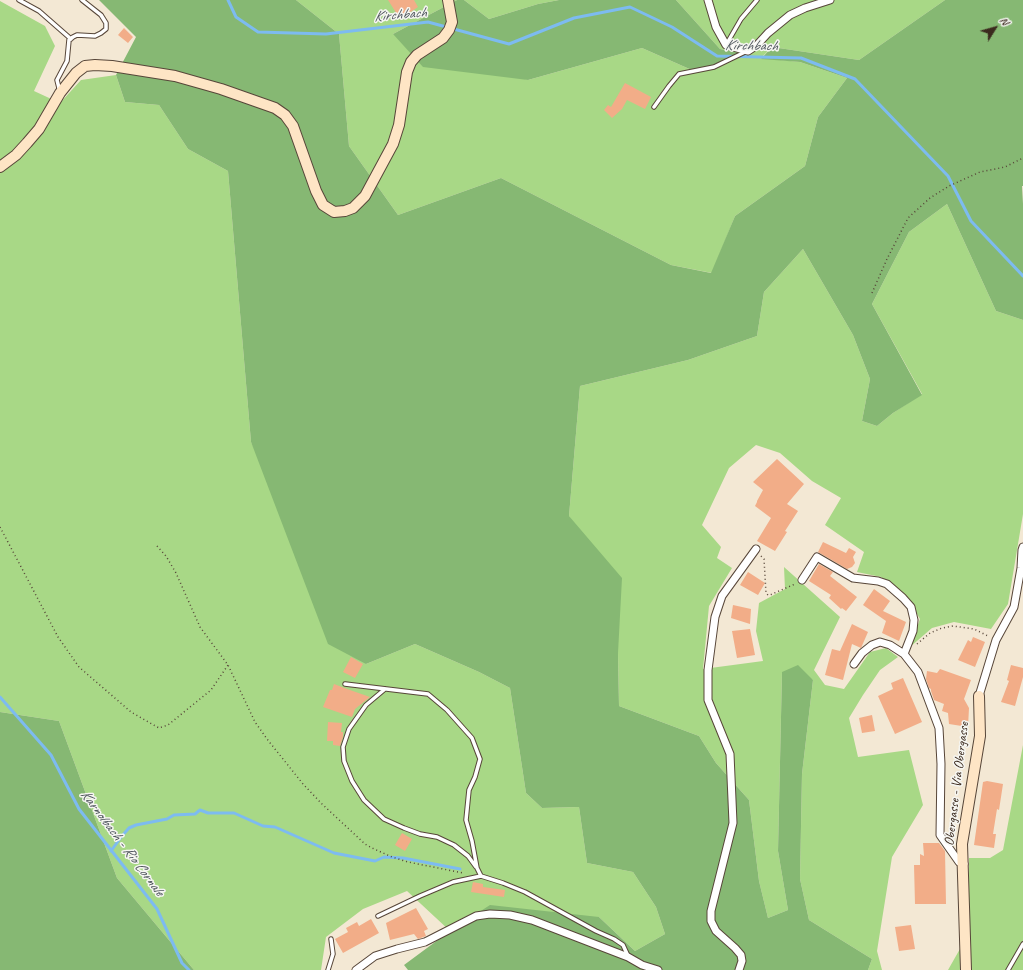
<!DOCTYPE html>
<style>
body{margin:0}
#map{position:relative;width:1023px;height:970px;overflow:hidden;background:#f3e8d4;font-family:Caveat,sans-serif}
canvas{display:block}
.north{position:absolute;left:975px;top:8px;width:40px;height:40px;-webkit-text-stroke:3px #f6f6f2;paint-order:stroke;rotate:53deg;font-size:11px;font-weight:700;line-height:16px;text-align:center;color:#3b2a1e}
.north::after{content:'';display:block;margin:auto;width:14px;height:18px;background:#3b2a1e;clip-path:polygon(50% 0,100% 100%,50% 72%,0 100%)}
</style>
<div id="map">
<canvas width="1023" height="970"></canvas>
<div class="north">N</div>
</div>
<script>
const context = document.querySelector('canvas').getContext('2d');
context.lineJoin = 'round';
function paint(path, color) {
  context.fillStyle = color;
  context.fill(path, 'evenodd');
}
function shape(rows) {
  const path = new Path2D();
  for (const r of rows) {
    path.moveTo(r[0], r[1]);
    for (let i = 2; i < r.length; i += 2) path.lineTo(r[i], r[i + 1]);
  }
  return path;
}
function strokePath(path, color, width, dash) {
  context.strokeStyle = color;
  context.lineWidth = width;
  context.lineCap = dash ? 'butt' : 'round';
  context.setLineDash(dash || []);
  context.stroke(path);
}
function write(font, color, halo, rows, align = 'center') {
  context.font = font + ' Caveat,sans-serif';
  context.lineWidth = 3;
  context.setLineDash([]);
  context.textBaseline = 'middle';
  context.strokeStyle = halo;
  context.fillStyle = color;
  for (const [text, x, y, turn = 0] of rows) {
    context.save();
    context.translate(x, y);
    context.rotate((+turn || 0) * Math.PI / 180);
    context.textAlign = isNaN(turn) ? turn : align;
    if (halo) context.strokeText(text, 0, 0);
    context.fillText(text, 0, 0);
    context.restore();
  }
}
paint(shape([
 [296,0,457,0,393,34,528,80,642,48,694,71,746,51,735,52,720,49,676,0,945,0,859,60,772,47,761,58,800,62,847,78,818,117,805,166,735,216,712,273,671,265,501,178,398,215,349,146,339,34],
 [464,0,559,0,538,4,489,19],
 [0,1,45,26,55,46,34,91,60,103,81,80,116,75,125,102,159,105,188,149,228,171,251,442,366,664,415,644,479,672,510,688,526,793,542,808,579,807,587,863,633,872,656,907,665,934,635,951,599,917,450,931,407,891,363,909,326,937,321,970,194,970,117,878,59,721,0,712],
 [947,204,996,311,1023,320,1023,514,1008,604,991,629,954,622,932,628,910,647,920,619,907,597,881,577,857,572,864,552,825,525,841,498,812,481,780,453,756,445,729,468,702,525,721,547,717,558,732,568,709,606,703,669,763,661,756,631,759,603,785,589,784,567,840,617,814,670,825,685,844,689,870,652,886,648,898,657,880,670,863,695,849,718,858,757,909,750,923,805,892,857,877,951,882,970,868,970,872,959,809,920,800,879,802,774,813,680,782,672,778,851,788,910,768,918,759,881,749,800,716,763,699,736,619,706,618,653,569,516,580,386,688,360,757,336,764,292,803,249,853,335,870,379,862,421,877,426,893,413,922,394,872,304,909,232],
 [1023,745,1023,970,948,970,969,933,969,858,990,858,1003,850]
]), '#a8d886');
paint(shape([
 [99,0,296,0,339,34,349,146,398,215,501,178,671,265,711,273,735,216,805,166,818,117,847,78,800,62,761,59,772,47,859,60,945,0,1023,0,1023,186,1022,186,1023,204,1023,320,996,311,947,204,909,232,872,304,922,395,893,413,877,426,862,421,870,379,853,335,803,249,764,292,757,336,688,360,580,386,569,516,622,578,618,653,619,706,699,736,716,763,749,800,759,881,768,918,788,910,778,851,782,672,798,665,813,680,802,774,800,879,809,920,872,959,868,970,408,970,404,965,450,931,490,905,599,917,635,951,665,934,656,907,633,872,587,863,579,807,542,808,526,793,510,688,479,672,415,644,366,664,328,644,251,442,228,171,188,149,159,105,125,102,116,75,136,37],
 [457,0,464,0,489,19,538,4,559,0,676,0,720,49,735,52,748,51,714,67,694,71,642,48,528,80,423,67,393,34],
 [0,712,59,721,117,878,194,970,0,970]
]), '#86b873');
strokePath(shape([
 [228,0,236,17,258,32,326,34,428,22,509,44,574,18,630,7,672,27,717,56,801,58,855,79,948,176,971,221,1023,276],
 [0,697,51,755,79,809,157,909,182,963,189,970],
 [111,851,121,837,129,828,136,825,167,819,174,815,195,814,200,810,208,813,234,813,263,826,275,827,334,853,375,861,384,857,403,858,460,869]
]), '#7dbbf0', 3);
paint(shape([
 [388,0,414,0,418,7,400,19],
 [124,28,133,37,128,43,118,35],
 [625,83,651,97,645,109,627,100,622,109,612,118,604,110,608,105,611,107],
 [777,459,804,484,787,504,798,511,785,531,787,532,775,551,757,541,771,518,755,506,757,502,757,501,763,490,753,482],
 [823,542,846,553,849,548,856,552,853,557,855,563,852,567,847,569,818,552],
 [819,564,833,572,830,576,857,597,846,611,842,608,841,609,829,598,831,595,809,581],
 [748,572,765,583,758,595,740,585],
 [874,589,890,601,883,611,906,622,899,641,882,633,886,621,863,605],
 [733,605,751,609,750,624,731,618],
 [852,624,868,632,861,648,852,644,843,680,825,675,832,649,840,651],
 [750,629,755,655,737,658,732,631],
 [973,637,985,642,975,667,958,660,968,640,971,642],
 [351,657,363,664,355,678,343,672],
 [1011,665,1023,668,1023,677,1015,706,1001,702,1009,681,1007,680],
 [940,669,971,680,964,699,969,708,968,727,949,724,948,713,942,711,944,704,934,700,931,691,931,689,929,688,926,679,927,671,937,673],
 [903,678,922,722,895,734,878,696,893,689,891,683],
 [334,684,347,689,370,697,355,709,352,717,323,707,330,690,332,690],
 [872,715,875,731,862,733,859,718],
 [328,722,342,723,341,732,343,732,343,737,340,746,333,745,333,741,327,741],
 [987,781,1003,784,999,810,997,809,993,834,996,834,994,848,974,845,983,782],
 [402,833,412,839,405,851,395,845],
 [923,843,939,843,945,851,946,904,915,904,914,865,920,865,920,854,924,856],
 [473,882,483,884,483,887,505,890,504,897,471,892],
 [416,908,428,929,424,931,426,936,418,939,414,934,390,940,386,923],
 [371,919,379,933,343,953,335,939,348,932,346,928,357,922,359,926],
 [911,925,915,949,899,951,895,927]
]), '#f2ad88');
const lane = shape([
 [19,0,39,11,71,39],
 [726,45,741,19,757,0],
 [60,92,57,80,67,61,69,40,73,37,77,35,95,36,101,33,106,29,106,23,101,15,82,0],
 [654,107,669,86,679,74,714,67,747,51],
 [345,684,428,694,447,710,472,738,480,759,475,777,469,790,466,820,472,841,477,868,481,876,503,883,525,892,596,931,614,939,623,945,628,956],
 [385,689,366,705,349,729,343,747,344,761,352,781,364,800,384,819,404,828,420,834,437,837,454,845,468,856,476,867],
 [378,916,420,896,453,882,481,876],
 [328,970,333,954,331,939],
 [1008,970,1023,944]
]);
const street = shape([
 [708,0,716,27,726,45,748,51,757,45,768,33,790,15,805,8,830,0],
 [802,580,817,557,853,578,878,581,887,584,903,598,911,607,914,620,913,631,904,654],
 [854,664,862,653,872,645,880,642,890,645,904,654,918,672,939,728,941,764,940,835,959,862,964,864],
 [979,696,996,640,1014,607,1021,568,1022,550,1023,547],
 [356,970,375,956,397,949,425,942,476,916,490,914,510,915,532,920,628,957,642,965,658,970],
 [739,970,742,961,741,955,735,948,716,931,711,921,711,911,733,823,730,754,708,700,708,670,715,617,722,596,756,549]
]);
const secondary = shape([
 [0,167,16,155,27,143,39,129,60,93,76,73,85,66,95,65,112,66,175,76,221,89,275,108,285,115,293,126,316,191,323,205,334,212,345,211,353,208,365,196,393,144,399,125,407,72,411,62,417,55,443,38,449,30,452,22,448,0],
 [966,970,962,844,980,736,979,696]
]);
strokePath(lane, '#574639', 5.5);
strokePath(street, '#574639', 9);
strokePath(secondary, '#574639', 12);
strokePath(shape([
 [872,293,887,259,908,218,930,198,949,186,980,172,1005,167,1023,158],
 [0,527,58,637,79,667,131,712,159,728,168,725,211,690,228,665],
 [157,546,166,556,176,573,200,627,228,665,255,722,267,739,303,784,322,804,365,844,372,848,392,857,408,862,463,873],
 [761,556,764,559,766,593,768,595,770,595,795,584],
 [917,644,930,633,942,628,953,626,974,629,988,636]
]), '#574639', 1.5, [1, 3]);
strokePath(lane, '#fff', 3.5);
strokePath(street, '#fff', 7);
strokePath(secondary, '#fee5c5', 10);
write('14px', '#3b2a1e', '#f6f6f2', [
 ["Obergasse - Via Obergasse",957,784,-83]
]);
write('italic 15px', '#4f565d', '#f6f6f2', [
 ["Kirchbach",400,15,-5],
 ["Kirchbach",751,46,1],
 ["Karnolbach - Rio Cornale",122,843,53]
]);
</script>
